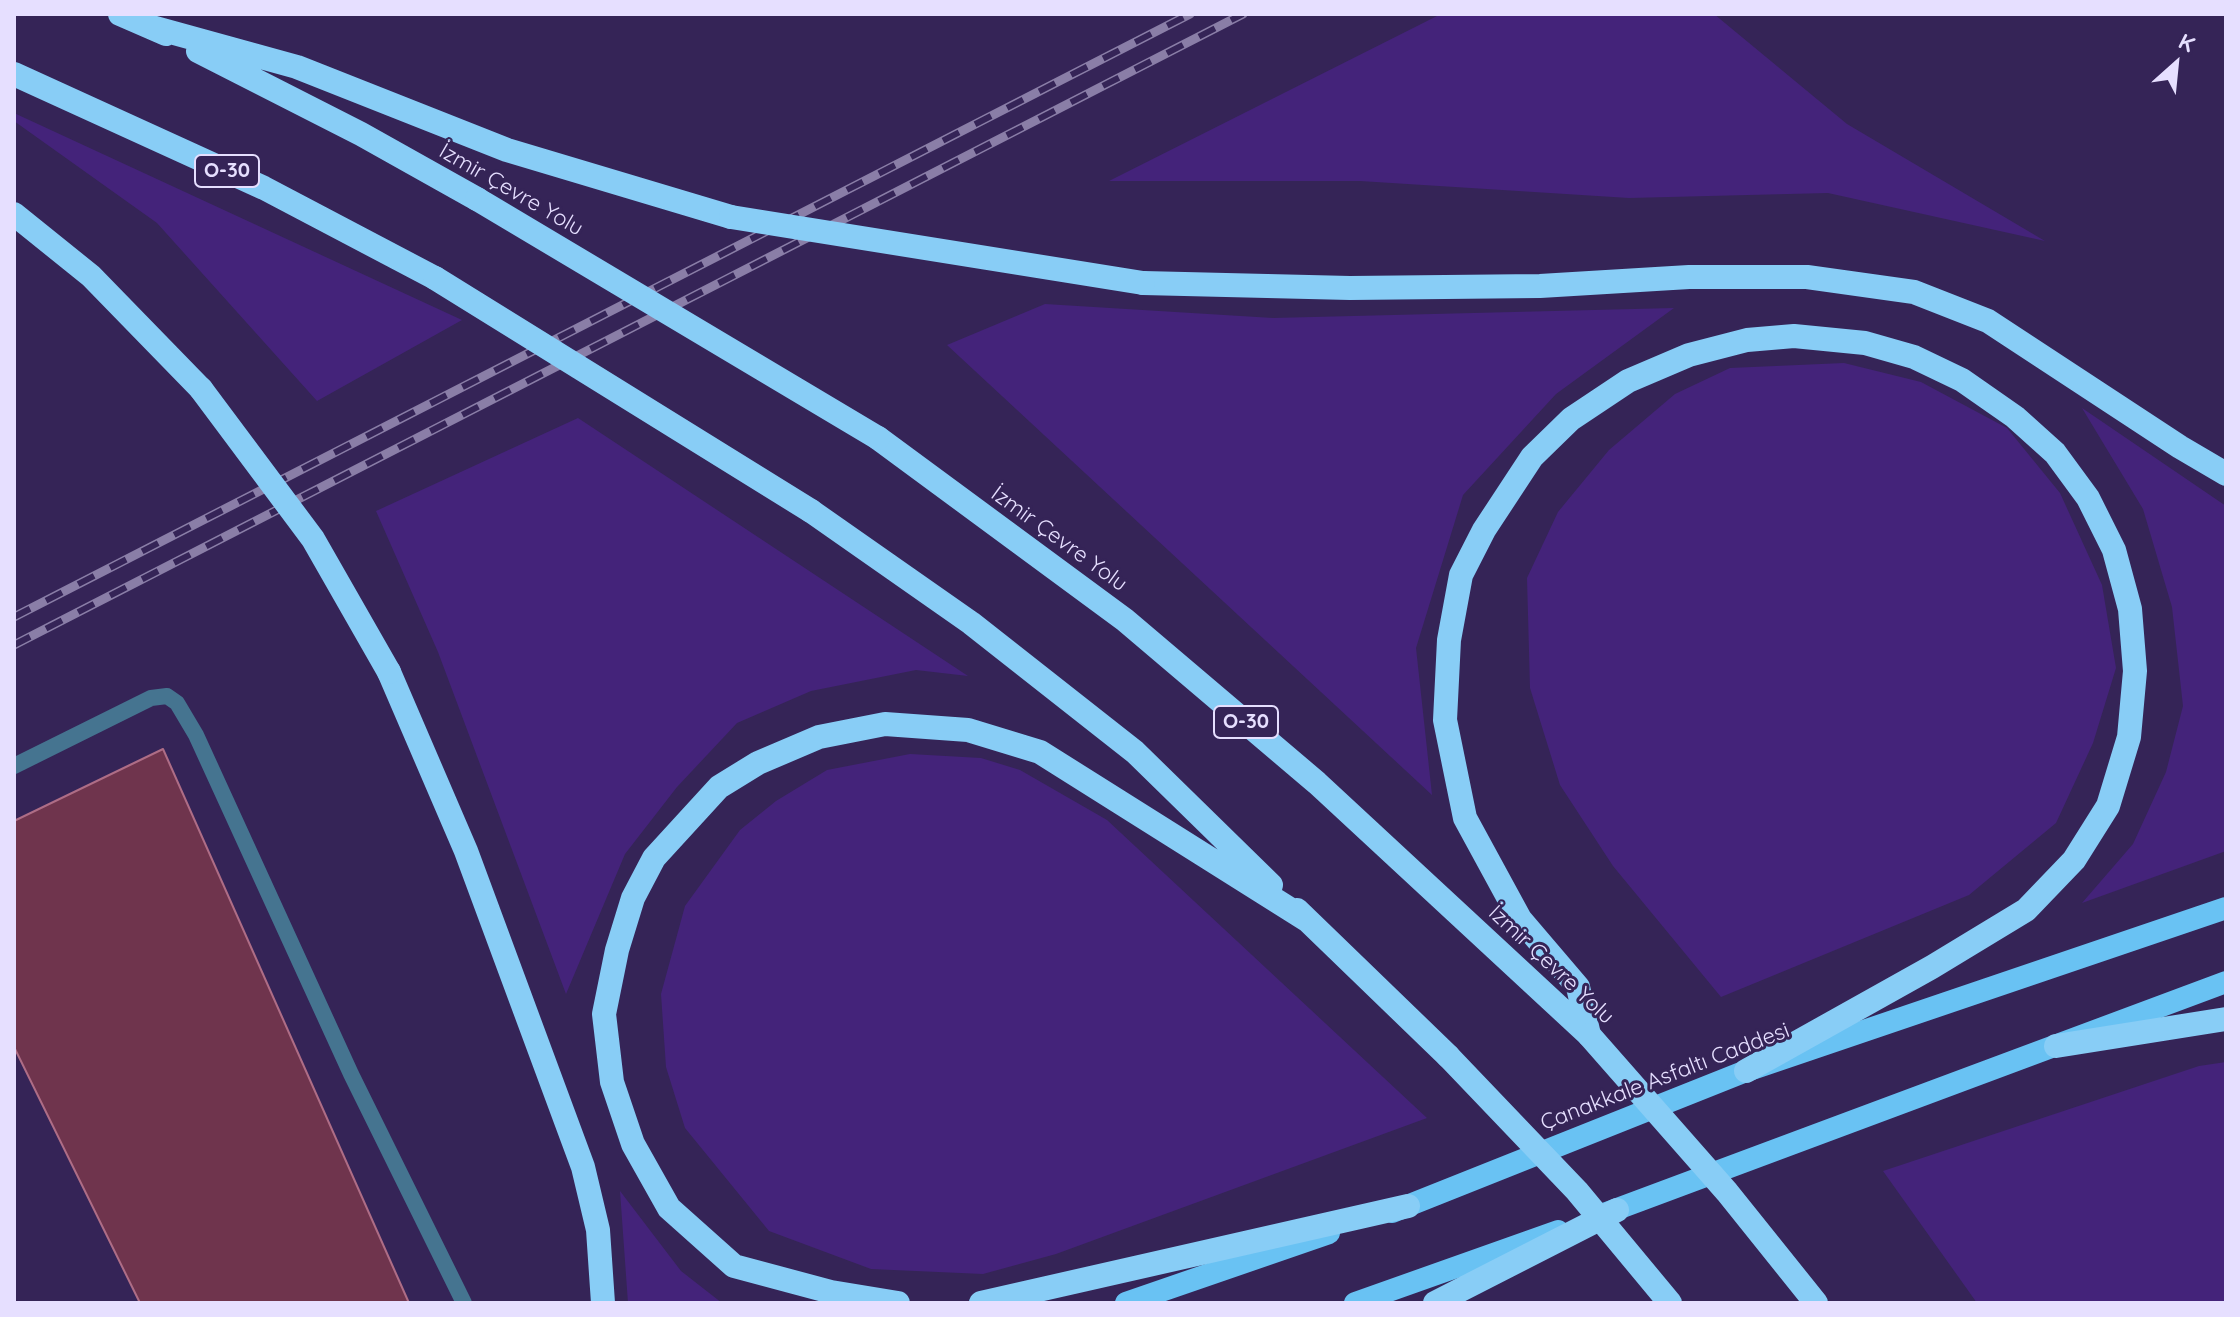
<!DOCTYPE html>
<meta charset="utf-8">
<style>
body{margin:0}
#map{position:relative;width:2240px;height:1317px;overflow:hidden;background:#352457;font-family:Quicksand,sans-serif}
canvas{display:block}
.frame{position:absolute;inset:0;border:16px solid #e6dfff;pointer-events:none}
.north{position:absolute;left:2136px;top:24px;width:80px;height:80px;-webkit-text-stroke:6px #352457;paint-order:stroke;rotate:27deg;font-size:22px;font-weight:700;line-height:32px;text-align:center;color:#e6dfff}
.north::after{content:'';display:block;margin:auto;width:28px;height:36px;background:#e6dfff;clip-path:polygon(50% 0,100% 100%,50% 72%,0 100%)}
</style>
<div id="map">
<canvas width="2240" height="1317"></canvas>
<div class="frame"></div>
<div class="north">K</div>
</div>
<script>
const context = document.querySelector('canvas').getContext('2d');
context.lineJoin = 'round';
function paint(path, color) {
  context.fillStyle = color;
  context.fill(path, 'evenodd');
}
function shape(rows) {
  const path = new Path2D();
  for (const r of rows) {
    path.moveTo(r[0], r[1]);
    for (let i = 2; i < r.length; i += 2) path.lineTo(r[i], r[i + 1]);
  }
  return path;
}
function strokePath(path, color, width, dash) {
  context.strokeStyle = color;
  context.lineWidth = width;
  context.lineCap = dash ? 'butt' : 'round';
  context.setLineDash(dash || []);
  context.stroke(path);
}
function write(font, color, halo, rows, align = 'center') {
  context.font = font + ' Quicksand,sans-serif';
  context.lineWidth = 6;
  context.setLineDash([]);
  context.textBaseline = 'middle';
  context.strokeStyle = halo;
  context.fillStyle = color;
  for (const [text, x, y, turn = 0] of rows) {
    context.save();
    context.translate(x, y);
    context.rotate((+turn || 0) * Math.PI / 180);
    context.textAlign = isNaN(turn) ? turn : align;
    if (halo) context.strokeText(text, 0, 0);
    context.fillText(text, 0, 0);
    context.restore();
  }
}
paint(shape([
 [1441,14,1714,14,1847,124,2045,241,1828,193,1629,198,1360,181,1109,181],
 [14,113,462,320,317,401,157,223,14,121],
 [1045,304,1273,318,1674,308,1556,394,1463,495,1416,648,1432,795,947,345],
 [1844,363,1921,382,2007,428,2060,493,2102,585,2116,668,2093,743,2056,823,1969,895,1721,997,1613,866,1560,785,1530,688,1527,578,1558,512,1609,450,1675,394,1730,368],
 [2082,408,2226,506,2226,851,2082,903,2133,844,2166,772,2183,706,2172,607,2143,509],
 [578,418,968,676,916,670,811,691,737,723,677,787,625,854,566,994,438,652,376,511],
 [910,754,981,758,1020,770,1107,820,1427,1118,1056,1254,983,1274,871,1269,769,1231,685,1128,666,1067,661,994,685,906,740,830,776,801,827,770],
 [2226,1062,2226,1303,1977,1303,1883,1171,2199,1066],
 [620,1191,681,1271,722,1303,628,1303]
]), '#44237a');
const building = shape([
 [163,749,409,1303,140,1303,14,1047,14,821,163,749]
]);
paint(building, '#6f344d');
strokePath(building, '#ae6d86', 2);
strokePath(shape([
 [14,766,151,698,167,696,177,703,196,735,351,1074,464,1303]
]), '#457490', 16);
strokePath(shape([
 [1392,1212,1746,1071,2226,908],
 [1601,1215,2226,982],
 [1126,1303,1329,1233],
 [1355,1303,1558,1231]
]), '#69c2f3', 22);
strokePath(shape([
 [120,14,166,34],
 [152,27,297,67,507,150,731,217],
 [198,51,361,134,477,199],
 [14,74,264,188,435,278],
 [14,214,91,276,201,389],
 [1143,283,1350,288,1540,286,1689,277,1807,277,1914,292,1988,321,2180,447,2226,474],
 [878,438,1125,620,1317,783,1589,1035],
 [811,511,971,623,1135,752,1271,885],
 [389,672,466,851,583,1167,598,1230,603,1303],
 [1297,910,1448,1056],
 [1589,1035,1578,987,1520,919,1465,818,1445,720,1449,640,1461,575,1484,530,1532,457,1571,419,1628,381,1689,355,1747,340,1794,336,1865,343,1914,357,1962,380,2015,417,2055,453,2088,498,2114,550,2130,609,2135,671,2129,737,2108,806,2074,860,2026,910,1932,967,1746,1071],
 [2056,1046,2226,1019],
 [898,1303,831,1292,734,1266,669,1208,633,1144,612,1082,604,1014,617,950,633,898,654,858,719,787,758,763,819,737,885,724,968,730,1040,752,1307,920],
 [981,1303,1408,1206],
 [1435,1303,1617,1210]
]), '#88cdf6', 24);
const rail = shape([
 [14,617,1190,14],
 [14,645,1243,14]
]);
strokePath(rail, '#8a7ea7', 9);
strokePath(rail, '#352457', 6, [18]);
strokePath(shape([
 [477,199,878,438],
 [731,217,1143,283],
 [435,278,811,511],
 [201,389,313,539,389,672],
 [1589,1035,1727,1192,1816,1303],
 [1448,1056,1577,1191,1670,1303]
]), '#88cdf6', 24);
for (const [x, y, w] of [
 [227,171,64],
 [1246,722,64]
]) {
  const box = new Path2D();
  box.roundRect(x - w / 2, y - 16, w, 32, 6);
  context.fillStyle = '#352457';
  context.fill(box);
  strokePath(box, '#e6dfff', 2);
}
write('bold 20px', '#e6dfff', null, [
 ["O-30",227,171],
 ["O-30",1246,722]
]);
write('22px', '#e6dfff', '#352457', [
 ["İzmir Çevre Yolu",511,190,30],
 ["İzmir Çevre Yolu",1059,539,36],
 ["İzmir Çevre Yolu",1551,965,43],
 ["Çanakkale Asfaltı Caddesi",1665,1077,-21]
]);
</script>
